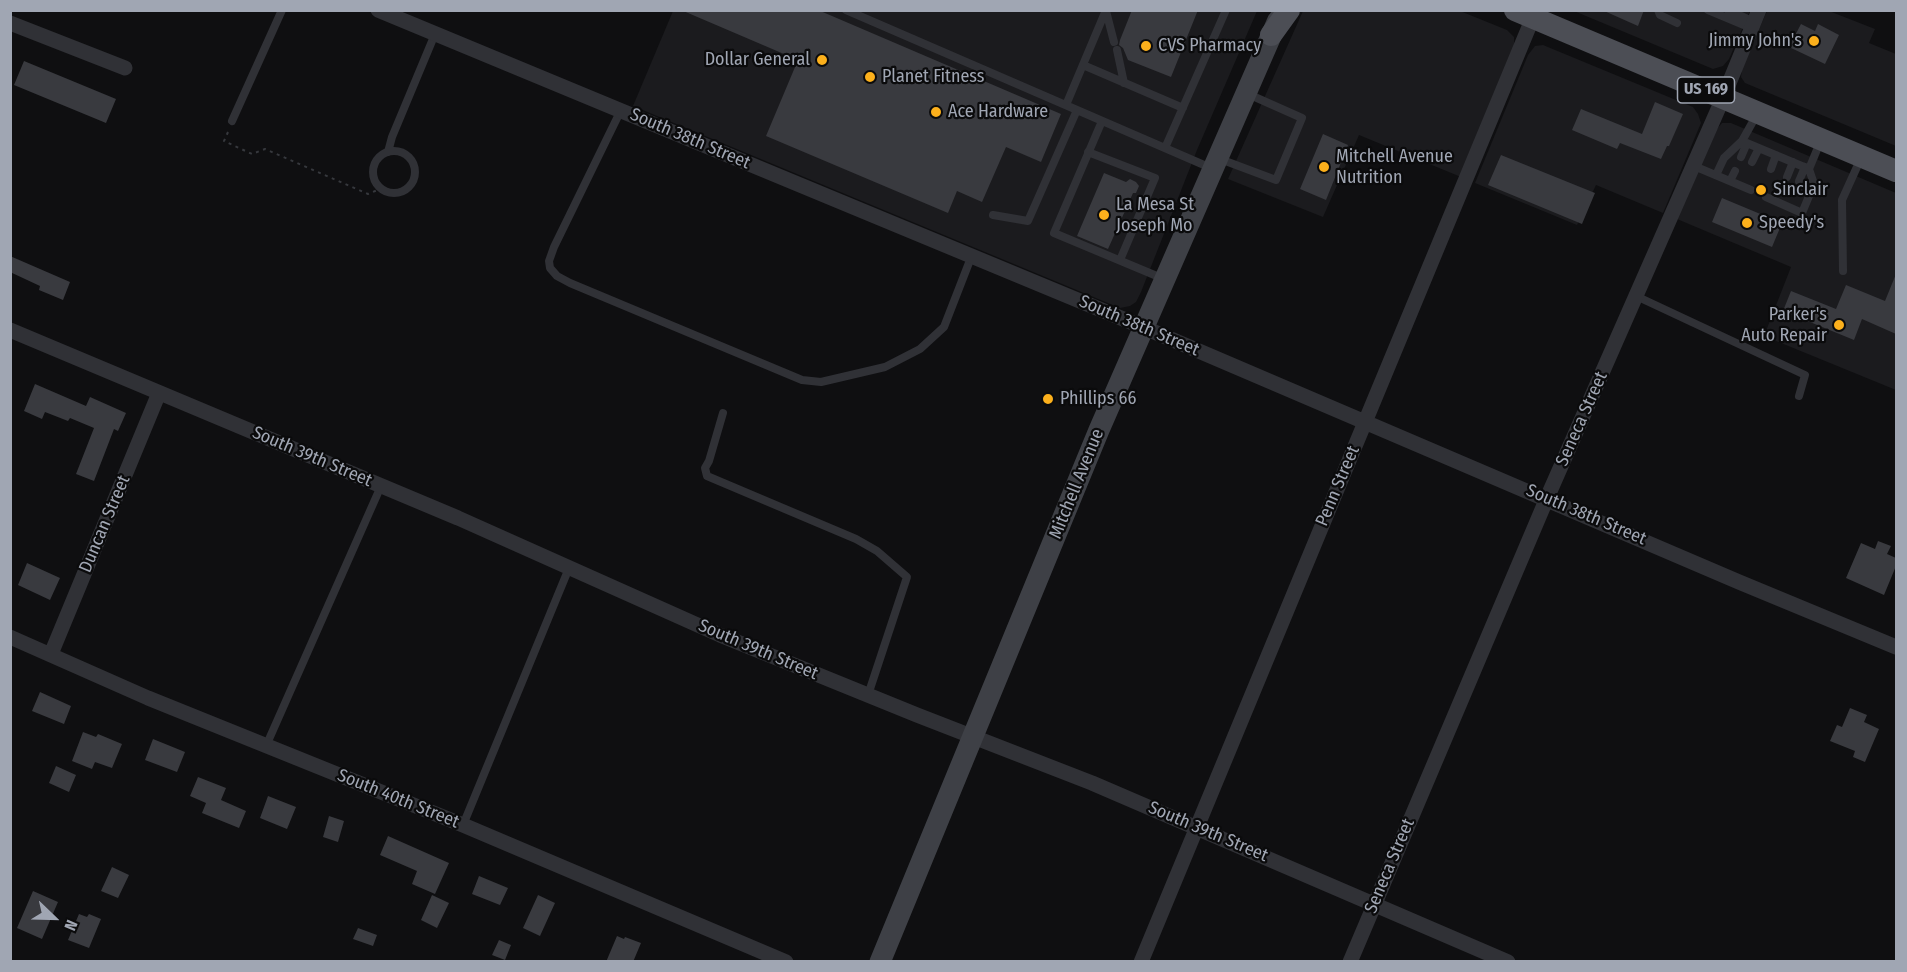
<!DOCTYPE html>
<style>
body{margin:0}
#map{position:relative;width:1907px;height:972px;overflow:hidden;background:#0f0f11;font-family:"Fira Sans Condensed",sans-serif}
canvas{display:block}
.frame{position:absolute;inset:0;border:12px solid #a0a6b3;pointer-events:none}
.north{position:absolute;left:24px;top:888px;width:60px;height:60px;-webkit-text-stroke:4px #0b0b0c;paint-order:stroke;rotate:113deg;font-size:16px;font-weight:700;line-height:24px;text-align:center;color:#a0a6b3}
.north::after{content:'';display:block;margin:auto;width:21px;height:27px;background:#a0a6b3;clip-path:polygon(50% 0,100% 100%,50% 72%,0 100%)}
</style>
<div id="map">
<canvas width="1907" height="972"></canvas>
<div class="frame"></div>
<div class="north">N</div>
</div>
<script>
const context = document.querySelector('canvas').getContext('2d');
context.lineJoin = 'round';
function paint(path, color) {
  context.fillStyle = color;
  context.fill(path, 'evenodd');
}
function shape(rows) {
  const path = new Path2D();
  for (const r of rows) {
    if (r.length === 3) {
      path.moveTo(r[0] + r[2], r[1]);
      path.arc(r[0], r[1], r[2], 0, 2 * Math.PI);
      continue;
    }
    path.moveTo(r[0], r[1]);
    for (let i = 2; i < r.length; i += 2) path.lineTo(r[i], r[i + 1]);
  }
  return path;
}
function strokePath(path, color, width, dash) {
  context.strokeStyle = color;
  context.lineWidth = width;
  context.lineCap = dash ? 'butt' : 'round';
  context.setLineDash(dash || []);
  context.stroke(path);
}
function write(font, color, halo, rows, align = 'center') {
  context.font = font + ' "Fira Sans Condensed",sans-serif';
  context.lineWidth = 4.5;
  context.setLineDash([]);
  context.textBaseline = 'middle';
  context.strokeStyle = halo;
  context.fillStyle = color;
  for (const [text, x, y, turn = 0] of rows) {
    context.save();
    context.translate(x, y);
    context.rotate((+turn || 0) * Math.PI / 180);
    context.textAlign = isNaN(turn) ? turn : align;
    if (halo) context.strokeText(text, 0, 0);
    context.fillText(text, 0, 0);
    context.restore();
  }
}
paint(shape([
 [673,11,1257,11,1197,150,1141,292,1136,302,1130,306,1120,308,633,106],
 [1303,11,1460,11,1507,30,1514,37,1514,48,1461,177,1359,135,1323,217,1228,179],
 [1574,11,1748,10,1750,11,1729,59,1723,66,1713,69],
 [1767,11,1829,11,1875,29,1869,43,1896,54,1896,146,1745,83,1741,77,1742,69],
 [1543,45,1693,107,1698,114,1701,123,1663,213,1596,185,1577,225,1475,183,1528,55,1535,46],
 [1722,123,1731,123,1896,193,1896,390,1764,336,1791,267,1677,219,1715,131]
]), '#1b1b1e');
paint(shape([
 [681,10,818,10,1061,114,1041,162,1006,147,982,202,957,191,948,213,766,136,798,60],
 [1132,10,1198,10,1171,77,1128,60,1123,48,1119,45,1120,40],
 [1602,10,1644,10,1638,26],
 [1801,24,1815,31,1818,24,1839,35,1825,64,1789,47],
 [24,61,116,99,106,123,14,85],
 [1655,102,1683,114,1669,146,1667,146,1661,159,1620,143,1617,149,1572,130,1581,109,1642,134],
 [1323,134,1348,145,1326,200,1300,189],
 [1501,155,1595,193,1582,224,1488,185],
 [1104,173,1126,182,1130,179,1136,182,1139,186,1136,193,1133,193,1108,249,1077,236],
 [1722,198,1782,223,1772,247,1712,222],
 [10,256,70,282,63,300,39,290,40,286,10,272],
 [1896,274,1896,334,1862,319,1854,340,1783,311,1791,291,1836,309,1846,285,1885,301],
 [35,384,86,406,90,397,126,413,118,431,114,429,94,481,76,474,94,428,70,418,68,421,45,412,42,419,24,411],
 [1878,541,1891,546,1887,554,1896,558,1896,566,1884,595,1846,578,1861,543,1875,549],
 [27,563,60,578,50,600,18,585],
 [40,692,71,706,64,724,32,711],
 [1850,708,1867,715,1864,722,1879,729,1865,762,1853,757,1855,751,1830,741,1837,725,1842,727],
 [83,732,96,737,98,734,122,744,112,768,95,762,92,769,72,761],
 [153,739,185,752,177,772,145,760],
 [56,766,76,775,69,792,49,783],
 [198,777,226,788,221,800,246,811,239,828,202,813,206,803,190,796],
 [268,796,296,807,287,829,260,818],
 [329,816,344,821,338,842,323,837],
 [388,836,449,863,435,894,412,884,417,871,380,855],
 [112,867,129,875,118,898,101,891],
 [479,876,508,888,500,905,472,894],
 [33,891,58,902,42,939,17,928],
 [432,895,449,903,437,928,421,920],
 [538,895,555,903,540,936,523,928],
 [79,914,87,917,89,914,101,919,89,948,68,940],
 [358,928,377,935,373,946,353,939],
 [617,936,624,939,625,937,641,943,633,962,606,962],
 [499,940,511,945,505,960,492,955]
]), '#393a3f');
strokePath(shape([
 [228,132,224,141,252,154,265,149,368,194,380,189]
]), '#36383d', 2, [3, 4.5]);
strokePath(shape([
 [846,10,1211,168],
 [1658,10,1660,15,1677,23],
 [1708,10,1751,28],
 [1728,10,1754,22],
 [1106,11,1114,42],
 [1117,50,1124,83],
 [1083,65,1183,108],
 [1066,105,1106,10],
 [621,110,554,247,549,261,550,268,557,276,570,283,802,380,821,382,885,367,920,349,944,327,972,255],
 [232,121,282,10],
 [1102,121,1054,233,1164,279],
 [1742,141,1756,116],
 [1165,148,1226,10],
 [394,172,21],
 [388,152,392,137,435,34],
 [1088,152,1155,178,1120,260],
 [1741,157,1747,143],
 [1220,159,1276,180,1302,118,1248,94],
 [1752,162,1759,148],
 [1694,166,1751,190],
 [1771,169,1776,155],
 [1716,175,1724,158,1742,141,1809,169],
 [1787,177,1793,162],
 [1730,181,1735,171],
 [1799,181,1805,167],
 [1766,197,1802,213,1814,184,1809,169,1821,140],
 [993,215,1028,221,1077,110],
 [1843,271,1842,200,1861,158],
 [1636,296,1805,375,1799,396],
 [723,413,709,461,705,468,707,476,856,539,877,551,907,577,868,695],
 [266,746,381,486],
 [463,825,569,568]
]), '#303136', 8);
strokePath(shape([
 [378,10,1145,328,1739,582,1896,647],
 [10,23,125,68],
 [10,330,458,518,720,635,917,715,1092,783,1508,962],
 [10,637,148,698,463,825,786,962],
 [51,654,159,393],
 [1141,962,1536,10],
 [1350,962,1547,498,1723,98,1759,10]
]), '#303136', 15);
strokePath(shape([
 [880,962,1099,430,1278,20]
]), '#3e4046', 21);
strokePath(shape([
 [1515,10,1896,171],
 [1271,35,1289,10]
]), '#4c4e55', 22);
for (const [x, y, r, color] of [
 [1814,41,6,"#fcb01c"],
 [1146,46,6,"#fcb01c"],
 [822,60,6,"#fcb01c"],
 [870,77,6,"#fcb01c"],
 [936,112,6,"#fcb01c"],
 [1324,167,6,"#fcb01c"],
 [1761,190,6,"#fcb01c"],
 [1104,215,6,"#fcb01c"],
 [1747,223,6,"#fcb01c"],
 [1839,325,6,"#fcb01c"],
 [1048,399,6,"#fcb01c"]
]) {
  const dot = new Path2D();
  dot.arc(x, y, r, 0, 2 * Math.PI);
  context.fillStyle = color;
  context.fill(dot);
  strokePath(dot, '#0b0b0c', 2);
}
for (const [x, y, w] of [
 [1706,90,57]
]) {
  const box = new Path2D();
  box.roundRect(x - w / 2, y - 13, w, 26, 4.5);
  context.fillStyle = '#0b0b0c';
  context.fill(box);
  strokePath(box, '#a0a6b3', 1.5);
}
write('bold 16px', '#a0a6b3', null, [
 ["US 169",1706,90]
]);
write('18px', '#a0a6b3', '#0b0b0c', [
 ["Jimmy John's",1802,41,"right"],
 ["CVS Pharmacy",1158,46],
 ["Dollar General",810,60,"right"],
 ["Planet Fitness",882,77],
 ["Ace Hardware",948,112],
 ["Mitchell Avenue",1336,157],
 ["Nutrition",1336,178],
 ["Sinclair",1773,190],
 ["La Mesa St",1116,205],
 ["Joseph Mo",1116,226],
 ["Speedy's",1759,223],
 ["Parker's",1827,315,"right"],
 ["Auto Repair",1827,336,"right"],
 ["Phillips 66",1060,399]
], 'left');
write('18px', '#a0a6b3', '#0b0b0c', [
 ["South 38th Street",690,139,23],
 ["South 38th Street",1139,326,23],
 ["Seneca Street",1582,419,-66],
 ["South 39th Street",312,457,23],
 ["Mitchell Avenue",1077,484,-68],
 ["Penn Street",1338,486,-67],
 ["South 38th Street",1586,515,23],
 ["Duncan Street",105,524,-67],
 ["South 39th Street",758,650,23],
 ["South 40th Street",398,799,22],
 ["South 39th Street",1208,832,23],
 ["Seneca Street",1390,866,-67]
]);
</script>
